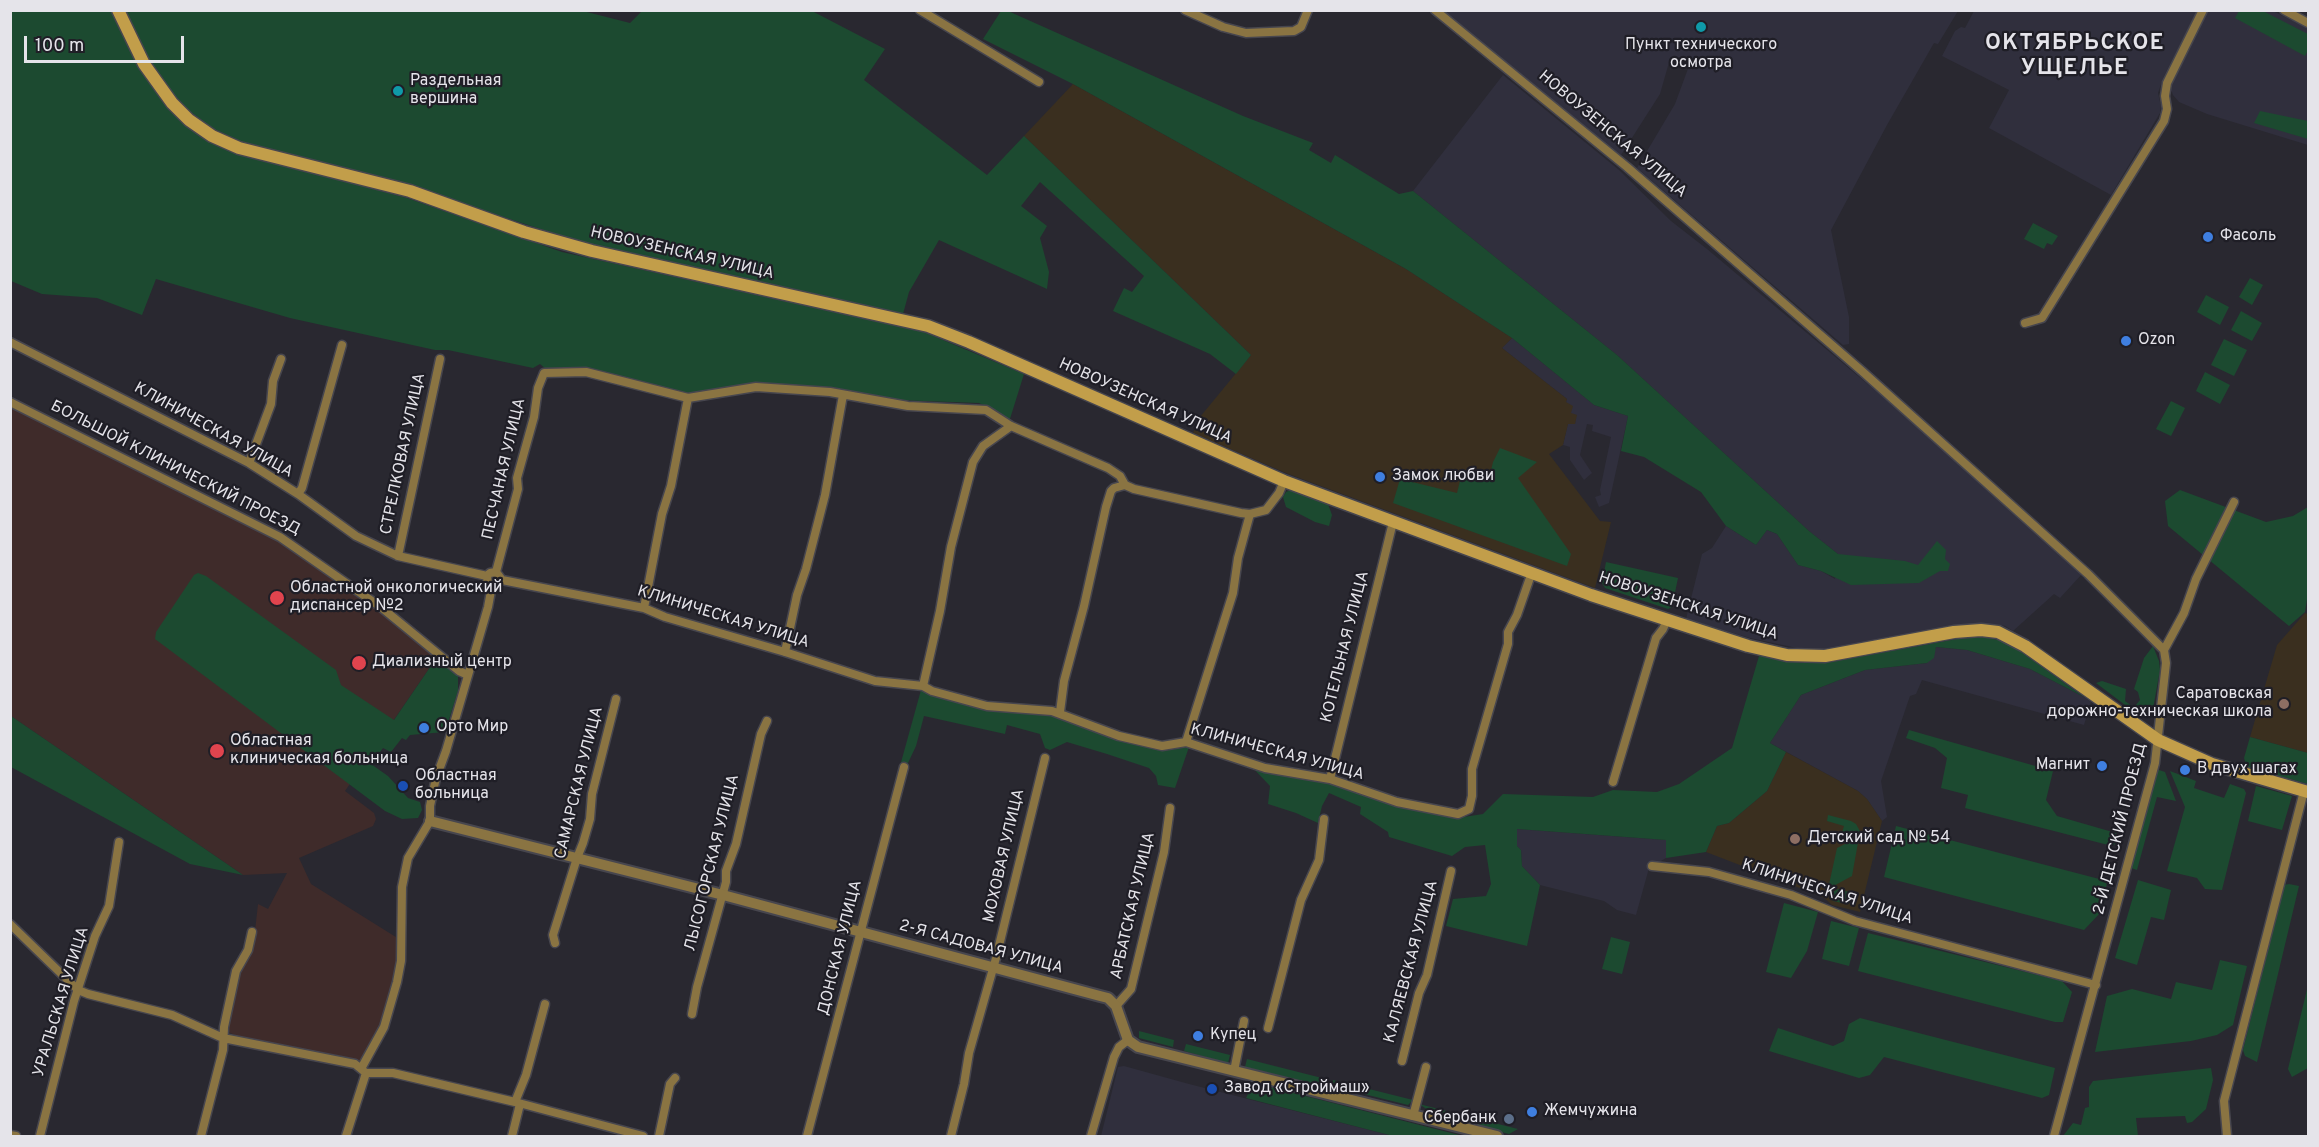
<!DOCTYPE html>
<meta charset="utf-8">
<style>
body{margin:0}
#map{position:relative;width:2319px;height:1147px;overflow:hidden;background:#292830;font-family:Overpass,sans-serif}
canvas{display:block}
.frame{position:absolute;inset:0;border:12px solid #e5e4ea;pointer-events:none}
.scale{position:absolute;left:24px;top:36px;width:160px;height:27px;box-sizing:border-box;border:3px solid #e5e4ea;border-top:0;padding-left:8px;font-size:18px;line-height:21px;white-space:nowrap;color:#e5e4ea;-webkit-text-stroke:4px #1f1e26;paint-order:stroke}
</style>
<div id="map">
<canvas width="2319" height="1147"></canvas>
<div class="frame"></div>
<div class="scale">100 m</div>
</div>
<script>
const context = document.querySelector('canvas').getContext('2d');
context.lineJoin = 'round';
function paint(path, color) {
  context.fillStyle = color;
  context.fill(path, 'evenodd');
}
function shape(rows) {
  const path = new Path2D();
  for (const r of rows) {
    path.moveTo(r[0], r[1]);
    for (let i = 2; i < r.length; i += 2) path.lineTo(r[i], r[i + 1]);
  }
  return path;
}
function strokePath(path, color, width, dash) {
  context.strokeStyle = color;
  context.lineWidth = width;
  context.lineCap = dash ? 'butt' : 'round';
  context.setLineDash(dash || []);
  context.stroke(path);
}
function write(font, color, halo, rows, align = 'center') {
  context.font = font + ' Overpass,sans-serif';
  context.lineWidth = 4.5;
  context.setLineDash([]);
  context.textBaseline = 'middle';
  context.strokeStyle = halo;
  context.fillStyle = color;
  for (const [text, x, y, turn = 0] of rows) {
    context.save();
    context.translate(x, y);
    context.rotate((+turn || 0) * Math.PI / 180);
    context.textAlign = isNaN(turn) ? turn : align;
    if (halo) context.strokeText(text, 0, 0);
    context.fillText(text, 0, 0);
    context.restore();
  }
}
paint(shape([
 [1443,11,1958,11,1938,44,1934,43,1887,125,1831,230,1849,317,1849,344,1843,345,1637,168,1675,104,1689,66,1670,59,1660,94,1621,155],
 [1974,11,2198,11,2164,76,2158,93,2161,106,2160,113,2111,195,1989,128,2009,90,1942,56,1955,31,1961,27,1965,28],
 [2206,11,2273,11,2308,28,2308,145,2207,114,2179,102,2173,95,2171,90,2172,82],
 [1503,75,1619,170,1671,221,1707,249,1889,402,2082,574,2060,598,2054,594,2013,631,2005,626,1996,624,1980,624,1825,650,1806,650,1750,638,1686,619,1702,554,1712,548,1726,526,1756,545,1767,530,1777,534,1798,565,1821,571,1835,579,1838,554,1809,531,1617,355,1413,191],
 [1512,338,1594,405,1628,416,1609,503,1599,507,1595,497,1601,495,1600,490,1611,437,1592,431,1593,425,1587,424,1580,455,1592,473,1584,480,1570,460,1570,447,1563,445,1568,423,1575,424,1576,415,1571,414,1566,402,1567,399,1502,348],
 [1936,647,1967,650,2030,669,2084,697,2091,702,2084,725,1922,680,1916,694,1910,696,1881,781,1887,817,1882,821,1867,799,1858,791,1770,743,1801,695,1865,670,1927,663],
 [1517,829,1666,840,1666,858,1649,868,1636,915,1617,910,1604,901,1540,885,1522,866,1521,850,1517,846],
 [1124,1066,1189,1084,1393,1136,1101,1136,1118,1067]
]), '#302f3d');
paint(shape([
 [1073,84,1406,269,1512,338,1502,348,1567,399,1566,402,1573,406,1571,413,1577,415,1575,424,1568,424,1563,445,1549,454,1600,521,1611,522,1595,588,1286,473,1193,433,1200,417,1251,355,1024,136],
 [2305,613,2308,614,2308,753,2250,737,2277,645],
 [1786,752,1858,791,1867,799,1882,821,1860,912,1832,905,1823,897,1706,852,1717,826,1729,823,1767,791]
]), '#3a2f1f');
paint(shape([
 [10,405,278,539,383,612,437,657,345,791,374,813,376,819,373,826,299,858,311,884,399,939,399,961,381,1024,360,1061,356,1062,237,1036,226,1031,239,972,253,949,258,904,268,909,287,873,243,875,11,716]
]), '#3f2b2a');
paint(shape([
 [579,10,630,23,642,11,812,11,885,49,864,80,987,175,1024,136,1251,355,1236,374,1210,354,1113,311,1124,288,1132,292,1144,276,1040,182,1021,206,1047,226,1040,238,1049,272,1047,289,939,240,909,292,903,314,766,286,593,246,411,187,240,141,214,129,188,110,168,88,142,48,125,11],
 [10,11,111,11,138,66,164,103,184,124,208,141,235,152,407,198,562,252,924,332,1024,374,1009,422,999,412,979,403,895,400,831,387,764,384,684,394,585,368,547,370,540,364,533,368,448,350,435,350,290,318,156,279,142,315,97,298,42,294,11,281],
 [1001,11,1008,11,1243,116,1313,143,1309,150,1331,163,1335,155,1399,194,1413,191,1617,355,1809,531,1838,554,1905,561,1918,565,1937,541,1946,550,1945,559,1950,564,1948,571,1940,571,1919,583,1851,585,1821,571,1798,565,1777,534,1767,530,1756,545,1726,526,1701,492,1644,457,1621,451,1628,416,1594,405,1512,338,1406,269,1073,84,983,39],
 [2239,11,2263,11,2308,34,2308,50,2305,56,2235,18],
 [2260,111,2308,121,2308,139,2254,123],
 [2033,223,2058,236,2052,245,2047,243,2044,249,2024,239],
 [2250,278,2263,285,2252,305,2239,297],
 [2206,295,2229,307,2220,325,2197,312],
 [2241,311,2262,323,2252,341,2231,330],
 [2224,339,2247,350,2234,376,2211,365],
 [2205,372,2230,385,2220,404,2196,391],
 [2171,401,2185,408,2171,436,2156,429],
 [1500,448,1537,462,1518,478,1571,554,1567,566,1393,503,1400,479,1457,493,1462,473,1489,479,1493,462],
 [1291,490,1328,504,1332,515,1329,526,1315,522,1286,507,1283,497,1286,492],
 [2180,490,2266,522,2293,516,2308,507,2308,593,2305,612,2289,626,2168,526,2165,501],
 [1606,562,1678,578,1672,607,1668,609,1605,588,1602,583],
 [198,573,206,576,336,670,341,685,394,720,437,657,458,676,458,691,445,732,410,735,406,740,402,738,391,752,383,748,371,764,388,776,408,798,420,802,422,810,418,818,402,819,385,811,155,639,156,632,194,575],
 [1984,637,2003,641,2020,651,2084,697,2030,669,1967,650,1936,647,1934,658,1927,663,1865,670,1801,695,1770,743,1786,752,1767,791,1729,823,1717,826,1706,852,1666,858,1666,840,1517,829,1517,846,1521,850,1522,866,1540,885,1527,946,1446,926,1453,899,1486,896,1491,884,1485,845,1465,847,1452,856,1389,837,1388,832,1360,814,1361,807,1329,793,1322,806,1318,823,1296,813,1268,804,1270,786,1251,766,1336,784,1457,818,1483,814,1503,794,1593,797,1613,790,1657,792,1679,784,1732,748,1759,656,1803,663,1826,663,1957,639],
 [2153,646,2159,661,2160,670,2153,709,2143,716,2133,711,2096,683,2102,681,2126,689,2125,701,2132,706,2135,706,2140,700,2138,692,2134,689,2144,658],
 [921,690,930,694,1055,714,1121,740,1162,751,1189,747,1175,788,1158,785,1156,776,1149,768,1107,754,1067,742,1050,750,1045,748,1040,734,1007,725,1005,734,924,716,916,746,908,763,900,766],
 [10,716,11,716,243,875,190,864,11,767],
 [1909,730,2053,771,2046,800,2057,816,2116,833,2117,843,2112,846,1965,808,1968,795,1941,788,1947,758,1935,748,1906,738],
 [2250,737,2308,753,2308,784,2247,767,2244,758],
 [2156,769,2165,772,2176,801,2157,797,2137,870,2131,868],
 [2170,771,2196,781,2194,788,2224,798,2230,784,2244,789,2246,793,2222,890,2205,889,2197,878,2167,871,2185,807],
 [2256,786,2292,796,2282,830,2248,821],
 [1828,815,1851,821,1856,824,1861,833,1839,843,1844,826,1827,821],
 [1896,826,2107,881,2103,910,2084,930,1884,877],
 [1859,837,1852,876,1828,889,1837,848],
 [2138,880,2171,890,2164,920,2151,917,2137,965,2115,958],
 [2289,884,2299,886,2257,1062,2245,1056,2243,1050,2284,885],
 [1838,889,1849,892,1846,900,1842,903,1833,901,1829,894],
 [1784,903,1818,912,1807,951,1791,978,1766,972],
 [1831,921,1859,928,1849,966,1822,959],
 [1868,933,2062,981,2072,992,2063,1022,2055,1022,1858,971],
 [1611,937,1630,942,1622,974,1602,969],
 [2220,960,2247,966,2233,1025,2217,1035,2191,1041,2095,1052,2107,996,2132,989,2171,999,2176,982,2212,990],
 [2308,985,2308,1068,2292,1077,2288,1069],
 [1860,1018,2055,1068,2049,1095,2042,1098,1884,1057,1870,1075,1859,1078,1769,1051,1778,1028,1833,1046,1844,1041,1849,1024],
 [1139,1031,1174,1040,1173,1047,1139,1038],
 [1186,1044,1230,1055,1228,1063,1184,1051],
 [1247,1059,1322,1078,1320,1085,1245,1067],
 [2211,1068,2213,1080,2206,1109,2192,1122,2187,1123,2185,1116,2136,1118,2138,1136,2063,1136,2073,1123,2081,1125,2085,1108,2089,1107,2089,1087,2093,1081],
 [1333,1080,1413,1100,1408,1105,1332,1086],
 [1258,1084,1463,1136,1393,1136,1246,1098,1252,1086],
 [1419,1104,1518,1129,1509,1134,1434,1114]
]), '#1c4a30');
const minor = shape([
 [920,10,1039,82],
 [1185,10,1223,27,1246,33,1294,31,1301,27,1308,10],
 [1435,10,1627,167,1863,372,2088,574,2164,650],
 [2284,10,2308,23],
 [2025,323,2042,318,2164,121,2167,109,2165,96,2167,83,2203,10],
 [10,342,249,463,298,494,356,536,398,556,487,576,490,573,496,572,502,580,644,608,665,617,785,652,875,681,923,686,932,691,987,706,1052,711,1119,736,1162,746,1186,742,1265,768,1330,779,1397,802,1458,814,1469,809,1472,796,1472,769,1508,644,1508,632,1517,615,1532,572],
 [10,402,280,537,382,608,459,671,468,675],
 [249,463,271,404,273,381,281,359],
 [298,494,302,488,342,345],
 [398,556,440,359],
 [496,572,518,489,517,478,534,417,538,388,544,373,586,372,688,398,756,387,830,392,908,406,986,410,1011,426,1108,468,1120,476,1125,485,1134,489,1241,513,1250,514,1266,510,1279,493,1284,481],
 [644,608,662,514,671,486,688,398],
 [785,652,797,595,806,569,825,495,843,395],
 [923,686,940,611,951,547,973,462,983,446,1011,426],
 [1060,712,1064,681,1084,606,1106,507,1111,491,1114,488,1125,485],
 [1186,742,1233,593,1238,558,1250,514],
 [1330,779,1393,522],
 [1613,782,1656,638,1663,629,1667,620],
 [1652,866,1709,872,1791,895,1855,921,2096,985],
 [10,924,78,990,88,994,172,1015,223,1038,355,1064,366,1073,393,1073,515,1102,643,1136],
 [555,943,553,935,577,858,583,843,590,819,592,794,616,699],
 [1116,1006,1131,989,1164,852,1170,808],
 [692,1014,697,987,726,882,726,871,736,844,761,734,767,721],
 [1268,1028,1301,900,1319,860,1324,819],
 [1402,1061,1419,993,1427,975,1451,871],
 [362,1067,384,1027,397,982,401,961,402,887,408,858,430,821,430,806,436,778,446,751,488,607,491,591,488,585,487,576],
 [1234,1071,1244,1021],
 [515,1102,526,1075,545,1004],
 [1413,1116,1426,1067],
 [10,1135,16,1136],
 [40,1136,74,1001,95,936,109,906,119,842],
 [201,1136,223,1050,224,1027,236,971,248,950,252,932],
 [346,1136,366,1073],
 [512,1136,520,1104],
 [659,1136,670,1084,675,1078],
 [807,1136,904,767],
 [951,1136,964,1084,969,1053,996,958,1045,758],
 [1091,1136,1114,1057,1119,1047,1128,1040],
 [2054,1136,2155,763,2166,663,2164,650,2184,613,2196,579,2234,502],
 [2227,1136,2224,1101,2304,791]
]);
const tertiary = shape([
 [430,821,723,895,1100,996,1108,998,1116,1006,1128,1040,1138,1047,1497,1136]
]);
const secondary = shape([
 [118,10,144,64,172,103,189,120,212,136,239,148,410,191,524,232,592,251,928,326,969,342,1284,481,1591,595,1748,646,1787,655,1825,656,1954,632,1981,630,1998,632,2025,646,2158,740,2212,764,2308,792]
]);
strokePath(minor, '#47464e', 11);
strokePath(tertiary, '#47464e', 14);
strokePath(secondary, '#47464e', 15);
strokePath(minor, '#8a7442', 8);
strokePath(tertiary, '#8a7442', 10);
strokePath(secondary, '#c29e4a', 12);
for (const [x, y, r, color] of [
 [1701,27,6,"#0f9aa8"],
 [398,91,6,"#0f9aa8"],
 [2208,237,6,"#3f7fe0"],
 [2126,341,6,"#3f7fe0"],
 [1380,477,6,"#3f7fe0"],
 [277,598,8,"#e0444e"],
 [359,663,8,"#e0444e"],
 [2284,704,6,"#8d6e63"],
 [424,728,6,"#3f7fe0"],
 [217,751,8,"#e0444e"],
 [2102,766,6,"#3f7fe0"],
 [2185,770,6,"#3f7fe0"],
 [403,786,6,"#1a4fb4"],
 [1795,839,6,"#8d6e63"],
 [1198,1036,6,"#3f7fe0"],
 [1212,1089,6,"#1a4fb4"],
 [1532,1112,6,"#3f7fe0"],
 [1509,1119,6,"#5c6f8a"]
]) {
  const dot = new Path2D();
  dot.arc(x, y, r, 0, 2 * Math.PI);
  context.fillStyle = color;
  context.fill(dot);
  strokePath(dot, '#1f1e26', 2);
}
write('16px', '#e5e4ea', '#1f1e26', [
 ["Пункт технического",1701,46,"center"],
 ["осмотра",1701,64,"center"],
 ["Раздельная",410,82],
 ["вершина",410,100],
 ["Фасоль",2220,237],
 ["Ozon",2138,341],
 ["Замок любви",1392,477],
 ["Областной онкологический",290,589],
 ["диспансер №2",290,607],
 ["Диализный центр",372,663],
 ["Саратовская",2272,695,"right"],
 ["дорожно-техническая школа",2272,713,"right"],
 ["Орто Мир",436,728],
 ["Областная",230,742],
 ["клиническая больница",230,760],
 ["Магнит",2090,766,"right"],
 ["В двух шагах",2197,770],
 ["Областная",415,777],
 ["больница",415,795],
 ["Детский сад № 54",1807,839],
 ["Купец",1210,1036],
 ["Завод «Строймаш»",1224,1089],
 ["Жемчужина",1544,1112],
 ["Сбербанк",1497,1119,"right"]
], 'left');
write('16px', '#e5e4ea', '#1f1e26', [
 ["НОВОУЗЕНСКАЯ УЛИЦА",1612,135,40],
 ["НОВОУЗЕНСКАЯ УЛИЦА",682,254,13],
 ["НОВОУЗЕНСКАЯ УЛИЦА",1145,402,24],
 ["КЛИНИЧЕСКАЯ УЛИЦА",213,431,29],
 ["СТРЕЛКОВАЯ УЛИЦА",404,454,-78],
 ["БОЛЬШОЙ КЛИНИЧЕСКИЙ ПРОЕЗД",175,469,27],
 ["ПЕСЧАНАЯ УЛИЦА",505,469,-77],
 ["НОВОУЗЕНСКАЯ УЛИЦА",1688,607,18],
 ["КЛИНИЧЕСКАЯ УЛИЦА",723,618,17],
 ["КОТЕЛЬНАЯ УЛИЦА",1346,647,-76],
 ["КЛИНИЧЕСКАЯ УЛИЦА",1277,753,15],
 ["САМАРСКАЯ УЛИЦА",580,783,-76],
 ["2-Й ДЕТСКИЙ ПРОЕЗД",2121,829,-76],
 ["МОХОВАЯ УЛИЦА",1005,856,-77],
 ["ЛЫСОГОРСКАЯ УЛИЦА",713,863,-76],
 ["КЛИНИЧЕСКАЯ УЛИЦА",1827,893,18],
 ["АРБАТСКАЯ УЛИЦА",1134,906,-77],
 ["ДОНСКАЯ УЛИЦА",841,948,-76],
 ["2-Я САДОВАЯ УЛИЦА",981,948,15],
 ["КАЛЯЕВСКАЯ УЛИЦА",1412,962,-75],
 ["УРАЛЬСКАЯ УЛИЦА",62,1002,-73]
]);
context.letterSpacing = '1.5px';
write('bold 22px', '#e5e4ea', '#1f1e26', [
 ["ОКТЯБРЬСКОЕ",2075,45],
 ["УЩЕЛЬЕ",2075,70]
]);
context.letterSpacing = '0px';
</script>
